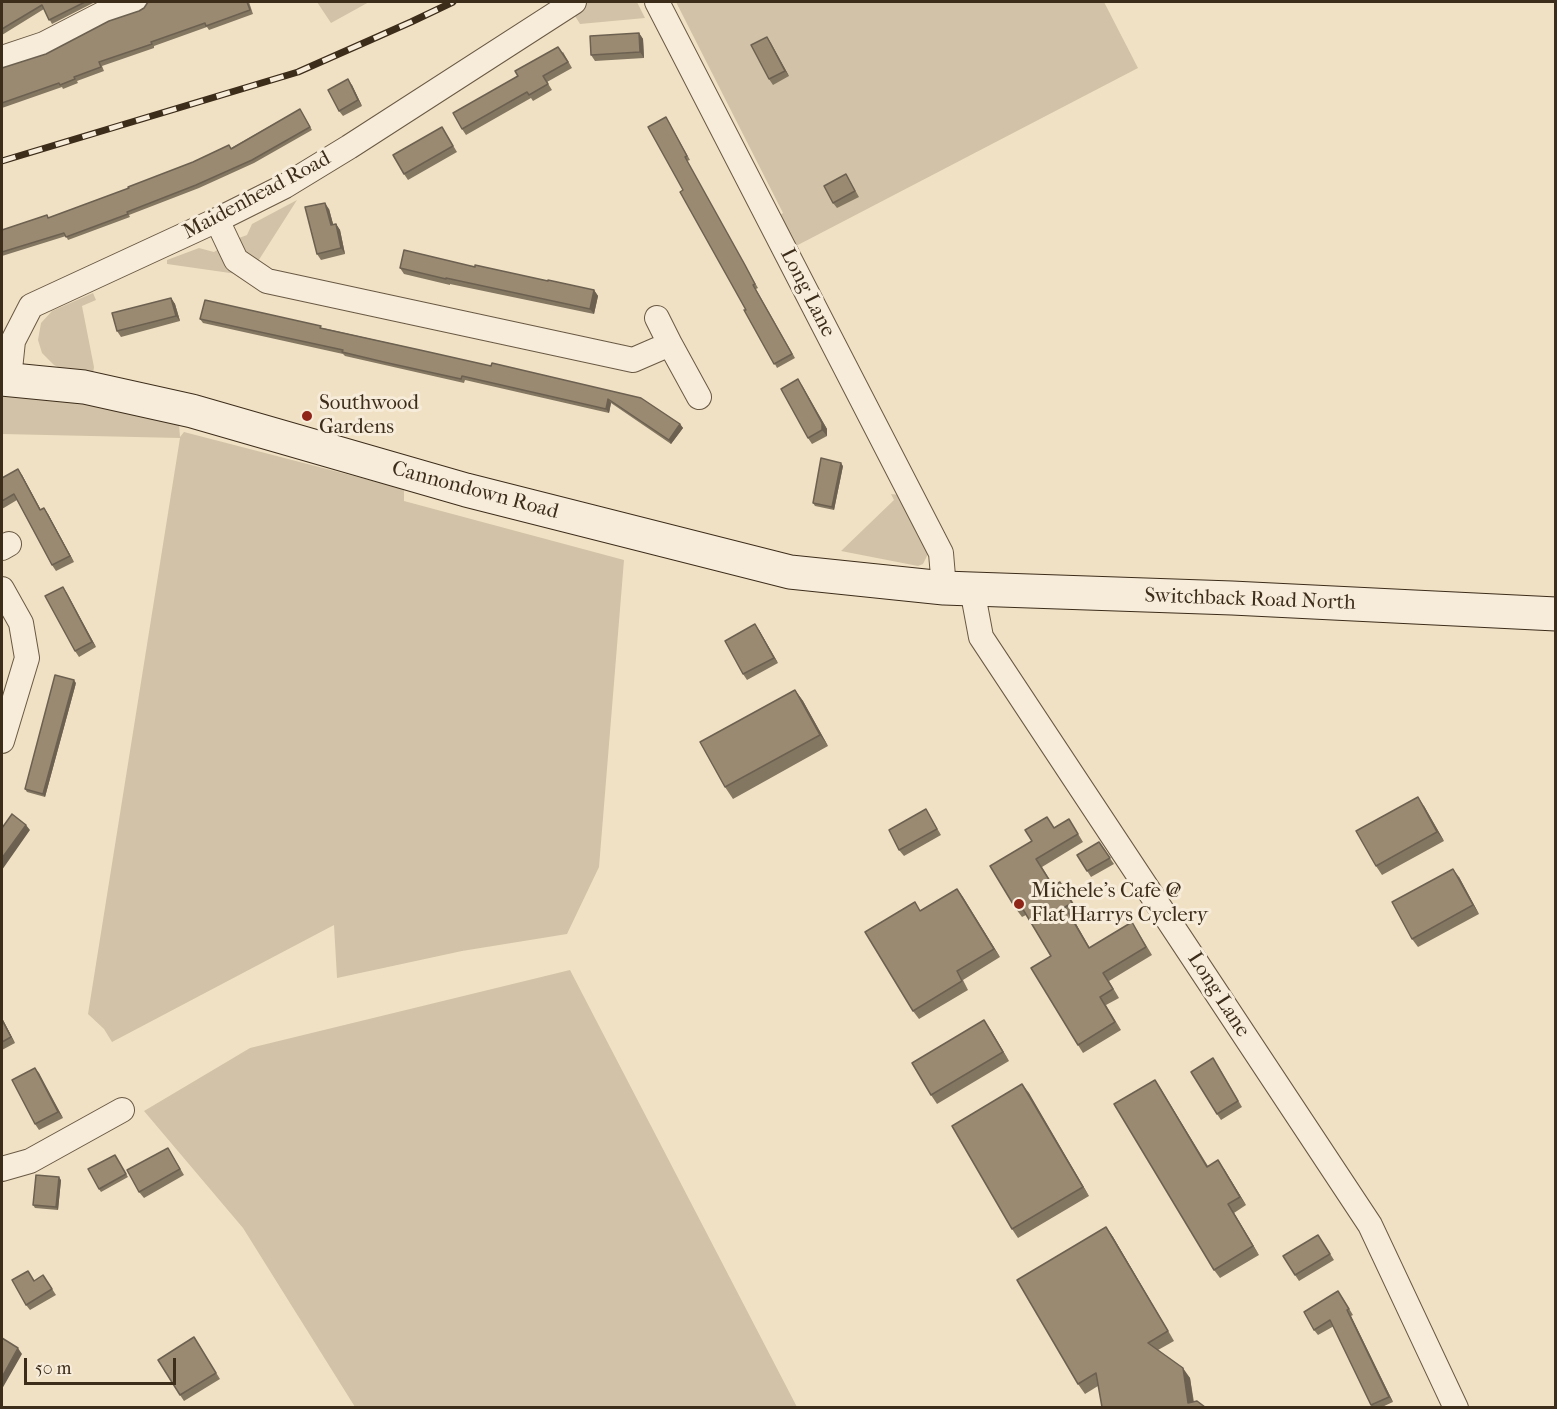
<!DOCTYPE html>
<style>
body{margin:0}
#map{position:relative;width:1557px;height:1409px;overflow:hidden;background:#f1e1c4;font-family:"IM FELL French Canon",serif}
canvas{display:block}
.frame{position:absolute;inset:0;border:3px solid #3c2c1a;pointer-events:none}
.scale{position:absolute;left:24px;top:1358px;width:152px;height:27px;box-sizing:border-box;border:3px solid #3c2c1a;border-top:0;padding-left:8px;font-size:18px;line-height:21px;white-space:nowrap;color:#3c2c1a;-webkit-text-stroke:4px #f6ecd9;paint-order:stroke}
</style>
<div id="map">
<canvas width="1557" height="1409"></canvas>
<div class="frame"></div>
<div class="scale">50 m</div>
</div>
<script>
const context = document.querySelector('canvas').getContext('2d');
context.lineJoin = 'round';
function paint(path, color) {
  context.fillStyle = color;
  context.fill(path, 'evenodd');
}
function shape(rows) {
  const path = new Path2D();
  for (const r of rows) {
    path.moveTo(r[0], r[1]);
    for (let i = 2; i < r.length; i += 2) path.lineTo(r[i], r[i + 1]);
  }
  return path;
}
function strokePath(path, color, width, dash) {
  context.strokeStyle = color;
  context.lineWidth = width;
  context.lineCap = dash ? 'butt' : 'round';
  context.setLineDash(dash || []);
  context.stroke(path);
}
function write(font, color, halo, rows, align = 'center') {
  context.font = font + ' "IM FELL French Canon",serif';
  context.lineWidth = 6;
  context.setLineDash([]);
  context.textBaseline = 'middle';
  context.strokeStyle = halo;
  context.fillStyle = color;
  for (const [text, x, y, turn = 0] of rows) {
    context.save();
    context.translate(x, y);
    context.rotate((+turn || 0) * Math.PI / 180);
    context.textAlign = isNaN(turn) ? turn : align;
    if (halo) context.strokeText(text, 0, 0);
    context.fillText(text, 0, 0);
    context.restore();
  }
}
paint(shape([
 [317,2,369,2,331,23],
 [587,2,637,2,645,18,580,24,572,11],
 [676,2,1104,2,1138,68,796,246,780,215,783,213],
 [297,200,255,266,243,253,239,238,247,235,252,224],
 [222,247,237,274,167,264,167,260,199,248,214,252],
 [93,293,96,300,82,306,94,367,93,374,62,369,54,365,42,353,38,340,41,323,52,311],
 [2,396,80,402,179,424,180,437,184,432,404,489,404,501,624,560,599,867,567,934,462,951,337,978,334,925,112,1042,104,1029,88,1014,180,438,2,434],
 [891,494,900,495,927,549,927,556,923,564,918,566,841,551,894,500],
 [570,970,797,1407,355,1407,243,1228,144,1111,250,1048]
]), '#d2c2a7');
const street = shape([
 [657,2,941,553,944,588],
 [2,58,44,44,106,12,137,2],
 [217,220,236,260,267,281,633,360,670,344,699,397],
 [657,318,670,344],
 [9,379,13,341,31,306,217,220,285,186,349,147,574,2],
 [2,548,9,544],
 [2,589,21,623,27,658,2,741],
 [972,589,981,637,1370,1225,1456,1408],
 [2,1169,30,1161,122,1110]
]);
const secondary = shape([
 [2,379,84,387,192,411,466,490,790,572,944,588,972,589,1232,598,1556,614]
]);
strokePath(street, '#695944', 26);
strokePath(secondary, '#3c2c1a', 35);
strokePath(street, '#f6ecd9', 24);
strokePath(secondary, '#f6ecd9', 33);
const rail = shape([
 [2,161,298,72,411,22,453,2]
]);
strokePath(rail, '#3c2c1a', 7);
strokePath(rail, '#f6ecd9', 4.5, [14]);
paint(shape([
 [2,2,95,2,52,24,44,9,2,35],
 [249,2,253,14,209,30,207,27,154,46,154,48,102,66,104,71,77,81,78,83,63,89,62,87,2,108,2,68],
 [639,33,643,39,644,58,595,61,591,55],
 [767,37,789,76,773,85,769,79],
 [563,52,572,68,547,82,552,90,533,101,531,98,466,135,462,129],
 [352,85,362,106,343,116,339,111],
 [300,109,312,130,254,163,199,188,129,215,130,217,68,240,66,236,2,256,2,230,49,218,129,188,193,162,229,145,231,148],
 [666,117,690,160,687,161,747,269,758,288,756,289,795,358,777,368,683,190],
 [442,127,457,152,408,180,404,174],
 [846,174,859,197,837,208,833,203],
 [329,209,333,224,336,224,340,230,345,254,321,260,317,254],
 [475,267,594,290,598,296,594,314,450,284,450,285,404,274,400,268],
 [171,298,175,304,180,321,121,337,117,331],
 [200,319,323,328,491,366,641,398,680,424,683,428,671,444,611,403,609,413,465,380,464,383,345,356,343,354,203,323],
 [802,385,827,429,827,436,812,444,808,438],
 [843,466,834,510,815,506,813,503],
 [22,475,41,510,44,508,48,514,74,562,56,571,52,565,17,500,2,509,2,478],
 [63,587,96,647,79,657,75,651],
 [759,630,778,663,747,680,743,674],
 [76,683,45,797,27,792,25,789],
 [795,690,803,701,828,746,733,799,725,787],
 [1424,806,1444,841,1382,875,1376,866],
 [926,809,941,835,904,856,899,850],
 [1054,827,1074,827,1083,842,1042,867,1053,885,1066,890,1078,911,1071,915,1089,948,1137,930,1152,955,1109,981,1119,998,1106,1005,1121,1030,1083,1053,1078,1045,1051,956,1026,915,1022,917,1016,909,1032,841],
 [1099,842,1114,864,1091,877,1077,855],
 [1459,877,1479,914,1418,947,1412,939],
 [957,889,1000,957,963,980,968,990,919,1019,913,1011,921,910],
 [2,1018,15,1043,2,1050],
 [990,1029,1009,1061,937,1104,931,1095],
 [1217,1064,1242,1107,1221,1120,1217,1114],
 [35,1068,63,1118,39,1130,35,1124],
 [1155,1080,1208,1166,1224,1169,1246,1205,1234,1213,1259,1255,1220,1278,1214,1270],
 [1022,1084,1089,1196,1018,1238,1012,1229],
 [168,1148,184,1175,144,1198,139,1192],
 [117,1158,128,1177,101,1192,99,1189],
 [61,1180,58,1210,35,1208,33,1205],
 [1106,1227,1113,1237,1174,1341,1158,1350,1190,1378,1194,1402,1205,1407,1098,1386,1085,1394,1078,1384],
 [1322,1241,1334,1260,1299,1281,1295,1275],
 [47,1281,56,1295,30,1310,26,1305],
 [1342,1297,1353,1315,1351,1316,1393,1402,1382,1407,1372,1407,1371,1405,1334,1326,1318,1335,1314,1330],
 [198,1343,220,1379,184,1401,180,1395]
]), '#847762');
paint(shape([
 [639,33,643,39,644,58,640,52],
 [767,37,771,43,789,76,785,71],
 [348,79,352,85,362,106,358,100],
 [325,203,329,209,335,231,331,225],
 [336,224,340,230,345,254,341,248],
 [594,290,598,296,594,314,590,309],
 [171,298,175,304,180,321,176,316],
 [798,379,827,429,827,436,822,430],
 [608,399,611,403,609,413,606,409],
 [680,424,683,428,671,444,669,440],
 [841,463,843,466,834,510,832,507],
 [18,469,22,475,44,516,40,510],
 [44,508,48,514,74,562,70,556],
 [63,587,67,593,96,647,92,642],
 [755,624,759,630,778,663,774,658],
 [74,680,76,683,45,797,43,794],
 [795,690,803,701,828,746,820,735],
 [1418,797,1424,806,1444,841,1437,832],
 [26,825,30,830,2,870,2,858],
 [1453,869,1459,877,1479,914,1473,905],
 [957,889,963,897,1000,957,994,949],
 [1065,907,1071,915,1095,957,1089,948],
 [2,1018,15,1043,11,1037,2,1020],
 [984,1020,990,1029,1009,1061,1003,1052],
 [35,1068,39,1073,63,1118,58,1112],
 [1155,1080,1161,1089,1213,1176,1207,1167],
 [1022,1084,1029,1093,1089,1196,1083,1187],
 [1218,1160,1224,1169,1246,1205,1240,1197],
 [59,1177,61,1180,58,1210,56,1207],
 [1228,1204,1234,1213,1259,1255,1253,1246],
 [1106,1227,1113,1237,1174,1341,1168,1331],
 [1347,1310,1351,1316,1393,1402,1389,1397],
 [18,1348,22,1354,2,1389,2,1377],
 [1183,1368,1190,1378,1194,1407,1188,1403]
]), '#6c6150');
const building = shape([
 [2,2,85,2,49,20,42,5,2,29,2,2],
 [148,2,247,2,250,10,206,26,205,23,151,42,152,44,99,62,101,67,74,77,75,79,60,85,59,83,2,103,2,68,46,54,109,21,139,11,144,8,148,2],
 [639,33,640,52,591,55,590,36,639,33],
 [767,37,785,71,769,79,751,45,767,37],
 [558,47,568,62,543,76,548,84,529,95,527,92,462,129,453,113,518,76,515,71,558,47],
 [348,79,358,100,339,111,328,90,348,79],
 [300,109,310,127,252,160,196,185,127,212,128,214,66,237,64,233,2,252,2,230,47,215,48,218,129,188,128,187,193,162,229,145,231,149,300,109],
 [666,117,687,156,685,157,745,265,755,284,753,285,792,354,774,364,744,310,746,310,680,192,683,190,648,127,666,117],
 [442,127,453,146,404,174,393,155,442,127],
 [846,174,855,191,833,203,824,186,846,174],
 [325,203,331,225,336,224,341,248,317,254,305,207,325,203],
 [404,250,475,267,475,265,548,281,548,280,594,290,590,309,446,278,446,279,400,268,404,250],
 [171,298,176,316,117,331,112,313,171,298],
 [205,300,321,326,320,328,420,350,491,366,492,363,641,398,680,424,669,440,608,399,606,409,462,376,461,379,388,363,342,352,343,350,200,319,205,300],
 [798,379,822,423,822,430,808,438,781,389,798,379],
 [821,458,841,463,832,507,813,503,821,458],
 [18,469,40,510,44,508,70,556,52,565,14,494,2,501,2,478,18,469],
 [63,587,92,642,75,651,45,596,63,587],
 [755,624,774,658,743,674,725,641,755,624],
 [55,675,74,680,43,794,25,789,55,675],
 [795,690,820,735,725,787,700,742,795,690],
 [1418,797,1437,832,1376,866,1356,831,1418,797],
 [926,809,937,829,899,850,889,830,926,809],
 [12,814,26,825,2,858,2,828,12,814],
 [1047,817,1054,828,1069,819,1078,834,1036,859,1053,886,1060,882,1072,903,1065,907,1089,948,1132,922,1146,947,1103,973,1113,989,1100,997,1115,1022,1078,1045,1031,968,1051,956,1021,906,1016,909,990,866,1032,841,1025,830,1047,817],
 [1099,842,1110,858,1087,871,1077,855,1099,842],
 [1453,869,1473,905,1412,939,1392,902,1453,869],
 [957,889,994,949,957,971,962,981,913,1011,865,932,915,902,920,911,957,889],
 [2,1020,11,1037,2,1042,2,1020],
 [984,1020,1003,1052,931,1095,912,1063,984,1020],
 [1213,1058,1238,1101,1217,1114,1191,1072,1213,1058],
 [35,1068,58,1112,35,1124,12,1080,35,1068],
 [1155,1080,1207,1167,1218,1160,1240,1197,1228,1204,1253,1246,1214,1270,1114,1104,1155,1080],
 [1022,1084,1083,1187,1012,1229,952,1126,1022,1084],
 [168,1148,180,1169,139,1192,127,1170,168,1148],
 [115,1155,126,1174,99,1189,88,1169,115,1155],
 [36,1175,59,1177,56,1207,33,1205,36,1175],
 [1106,1227,1168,1331,1148,1343,1183,1368,1188,1403,1197,1401,1205,1407,1102,1407,1096,1373,1078,1384,1017,1280,1106,1227],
 [1318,1235,1330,1254,1295,1275,1283,1256,1318,1235],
 [28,1271,34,1281,43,1275,52,1289,26,1305,12,1280,28,1271],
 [1338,1291,1349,1309,1347,1310,1389,1397,1371,1405,1330,1320,1314,1330,1304,1312,1338,1291],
 [194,1337,216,1373,180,1395,158,1360,194,1337],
 [2,1338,18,1348,2,1377,2,1338]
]);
paint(building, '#9a8a72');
strokePath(building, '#6c6150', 1.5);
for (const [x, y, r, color] of [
 [307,416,6,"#8f2418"],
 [1019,904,6,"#8f2418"]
]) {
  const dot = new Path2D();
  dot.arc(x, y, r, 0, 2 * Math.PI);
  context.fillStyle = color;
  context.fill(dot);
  strokePath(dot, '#f6ecd9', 2);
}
write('21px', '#3c2c1a', '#f6ecd9', [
 ["Maidenhead Road",257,196,-28],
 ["Long Lane",807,293,63],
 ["Cannondown Road",475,491,15],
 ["Switchback Road North",1250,600,2],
 ["Long Lane",1218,995,57]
]);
write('21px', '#3c2c1a', '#f6ecd9', [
 ["Southwood",319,404],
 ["Gardens",319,428],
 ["Michele's Cafe @",1031,892],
 ["Flat Harrys Cyclery",1031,916]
], 'left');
</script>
